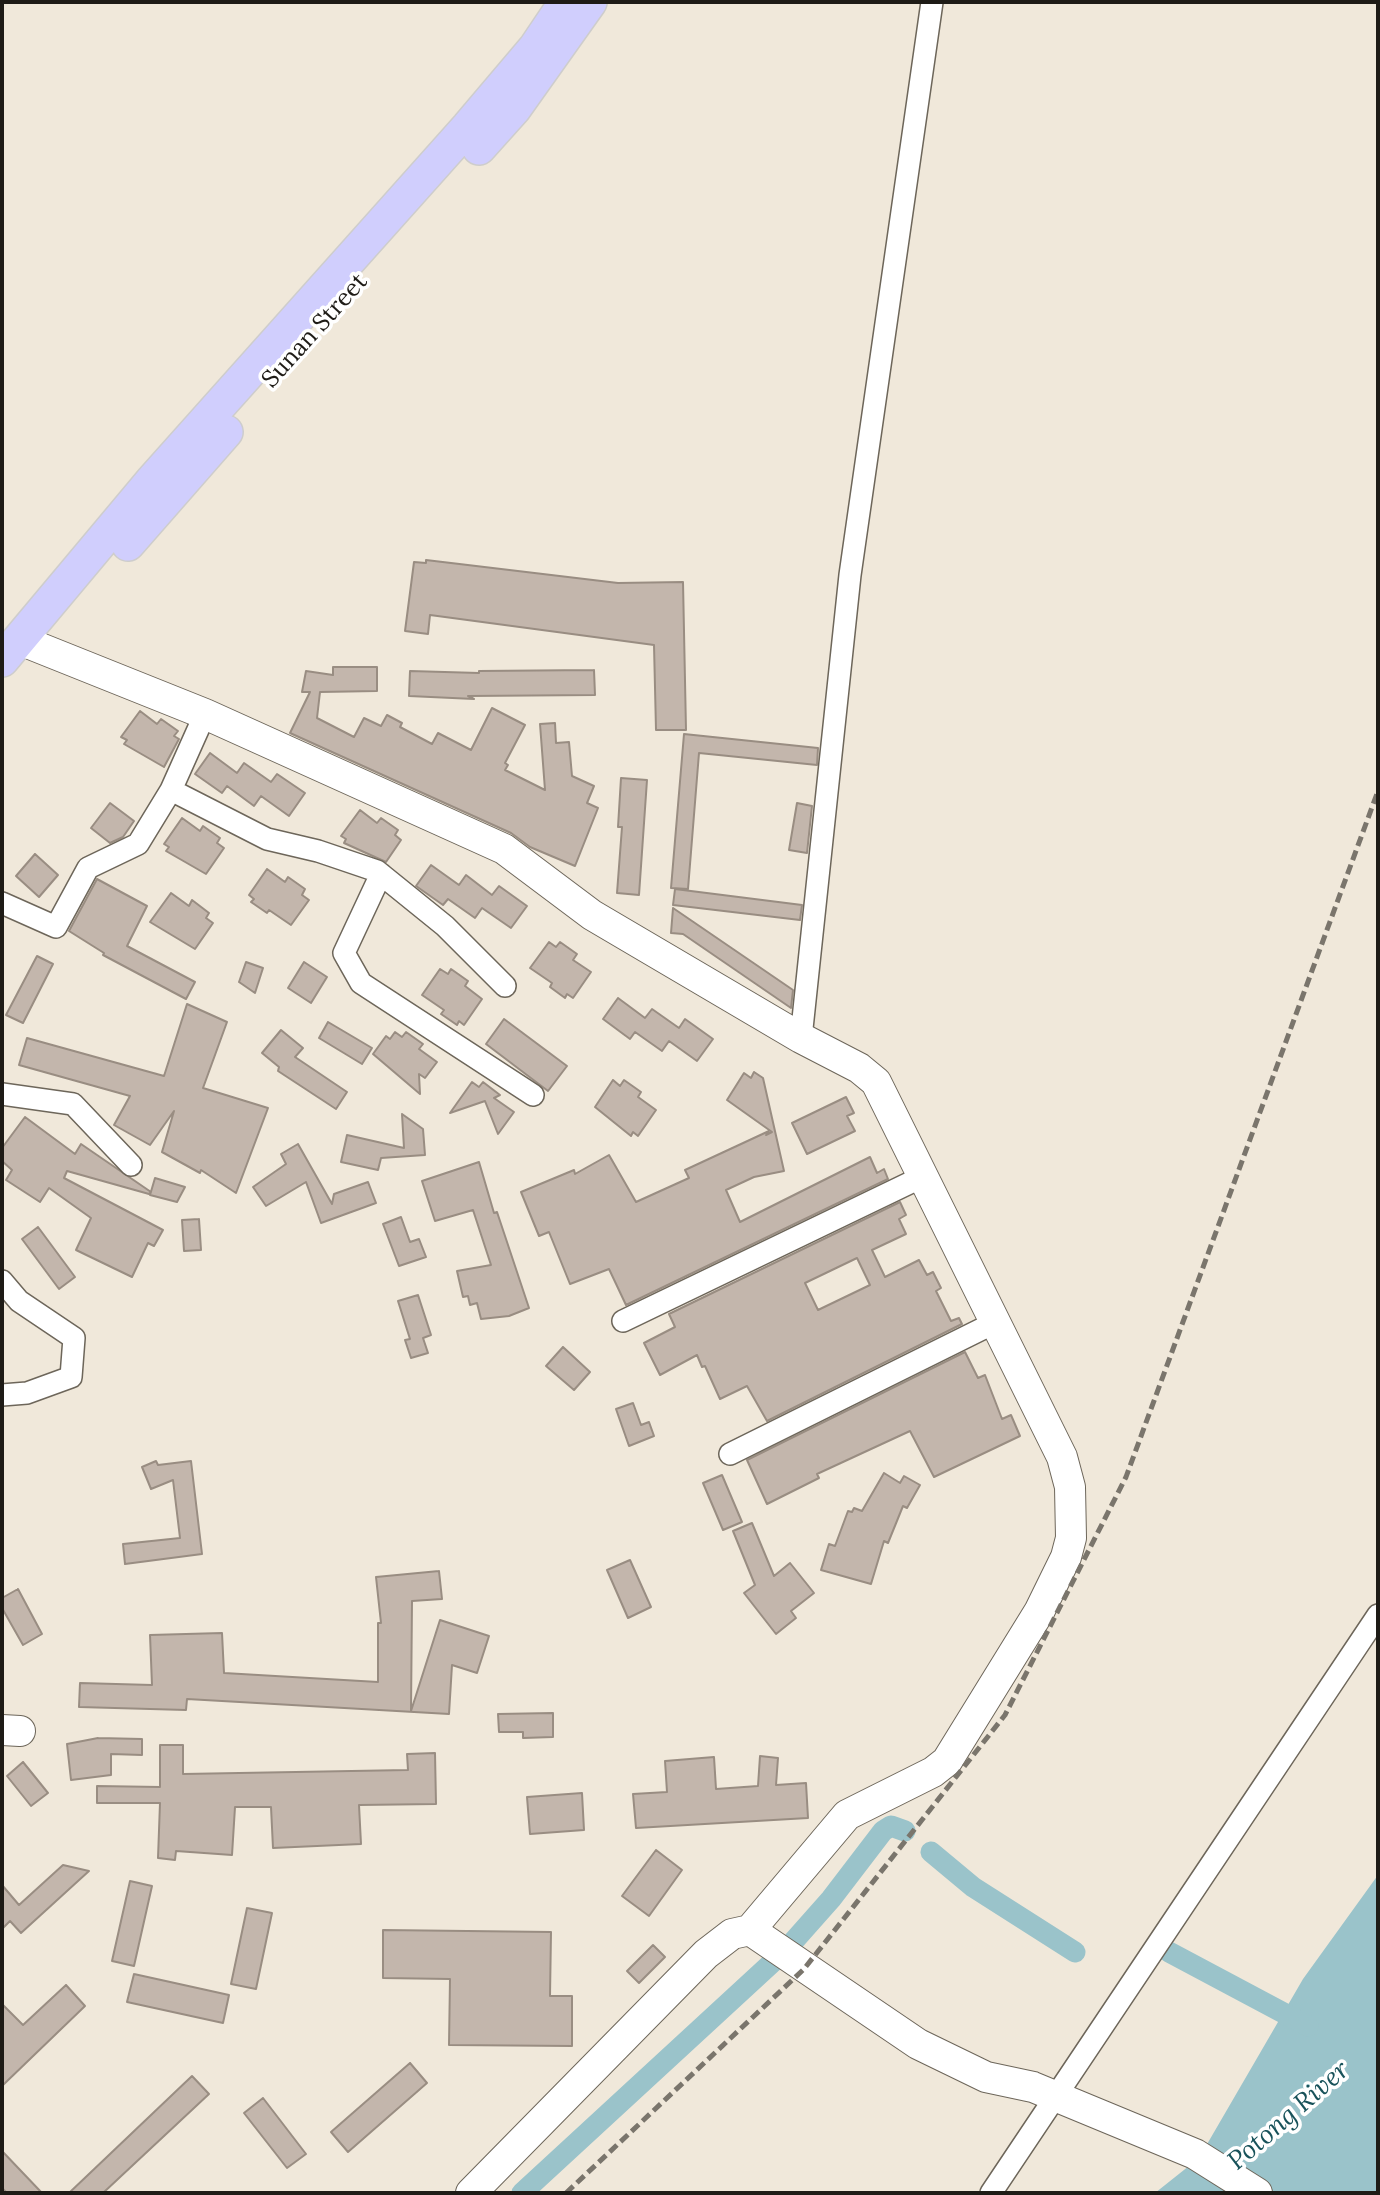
<!DOCTYPE html>
<style>
body{margin:0}
#map{position:relative;width:1380px;height:2195px;overflow:hidden;background:#f0e8da;font-family:Lora,serif}
canvas{display:block}
.frame{position:absolute;inset:0;border:4px solid #1e1b16;pointer-events:none}
</style>
<div id="map">
<canvas width="1380" height="2195"></canvas>
<div class="frame"></div>
</div>
<script>
const context = document.querySelector('canvas').getContext('2d');
context.lineJoin = 'round';
function paint(path, color) {
  context.fillStyle = color;
  context.fill(path, 'evenodd');
}
function shape(rows) {
  const path = new Path2D();
  for (const r of rows) {
    path.moveTo(r[0], r[1]);
    for (let i = 2; i < r.length; i += 2) path.lineTo(r[i], r[i + 1]);
  }
  return path;
}
function strokePath(path, color, width, dash) {
  context.strokeStyle = color;
  context.lineWidth = width;
  context.lineCap = dash ? 'butt' : 'round';
  context.setLineDash(dash || []);
  context.stroke(path);
}
function write(font, color, halo, rows, align = 'center') {
  context.font = font + ' Lora,serif';
  context.lineWidth = 7;
  context.setLineDash([]);
  context.textBaseline = 'middle';
  context.strokeStyle = halo;
  context.fillStyle = color;
  for (const [text, x, y, turn = 0] of rows) {
    context.save();
    context.translate(x, y);
    context.rotate((+turn || 0) * Math.PI / 180);
    context.textAlign = isNaN(turn) ? turn : align;
    if (halo) context.strokeText(text, 0, 0);
    context.fillText(text, 0, 0);
    context.restore();
  }
}
paint(shape([
 [1378,1875,1378,2193,1155,2193,1199,2158,1303,1979]
]), '#9ac3ca');
strokePath(shape([
 [931,1852,973,1887,1075,1952],
 [792,1943,831,1899,883,1831,891,1826,905,1831],
 [1169,1952,1308,2026],
 [522,2193,776,1959]
]), '#9ac3ca', 21);
const building = shape([
 [426,560,618,583,683,582,686,730,656,730,654,645,430,615,428,634,405,631,414,562,426,563,426,560],
 [333,667,377,667,377,691,320,692,317,718,354,737,364,718,381,726,387,715,402,723,400,727,432,744,438,733,471,750,492,708,525,725,505,763,508,765,505,770,545,790,540,724,555,723,556,743,569,742,572,776,594,786,587,803,598,808,575,866,530,847,511,833,290,733,310,692,302,692,306,671,333,675,333,667],
 [594,670,595,695,468,696,474,699,409,696,410,671,479,673,479,671,594,670],
 [140,711,157,724,161,719,178,731,174,736,179,739,164,767,124,744,127,740,121,737,140,711],
 [684,734,818,748,817,765,699,753,688,889,671,888,684,734],
 [210,753,237,773,244,763,271,782,277,774,305,793,289,816,261,796,254,806,227,786,222,793,195,774,210,753],
 [621,778,647,780,639,895,617,893,622,827,618,827,621,778],
 [110,803,134,821,123,837,110,843,91,828,110,803],
 [797,803,812,806,807,853,789,850,797,803],
 [360,810,377,823,381,818,398,830,395,835,401,840,386,862,344,843,346,839,341,836,360,810],
 [182,818,200,831,203,826,220,838,217,843,224,848,206,874,166,851,169,847,164,844,182,818],
 [35,854,58,875,39,897,16,876,35,854],
 [431,865,459,885,466,875,492,895,499,886,527,906,511,928,482,908,475,918,448,899,443,905,416,886,431,865],
 [267,869,285,882,288,877,305,889,302,895,309,900,291,925,269,910,267,913,251,902,254,899,249,895,267,869],
 [97,879,147,906,127,946,195,982,186,999,103,955,104,953,69,931,97,879],
 [675,889,802,905,800,920,673,905,675,889],
 [171,893,189,906,192,900,209,913,206,918,213,923,195,949,150,922,171,893],
 [673,908,793,990,791,1008,683,934,671,933,673,908],
 [549,942,556,947,560,942,577,954,573,960,591,972,573,998,567,994,565,998,550,987,552,983,530,968,549,942],
 [37,956,53,964,23,1023,6,1015,37,956],
 [246,962,263,968,255,993,239,982,246,962],
 [304,962,327,977,311,1003,288,988,304,962],
 [440,969,448,974,451,969,468,981,465,986,482,999,464,1025,459,1021,457,1025,441,1014,444,1010,422,995,440,969],
 [618,998,645,1018,652,1009,679,1028,685,1019,713,1039,697,1061,669,1041,662,1051,635,1032,630,1039,603,1019,618,998],
 [187,1004,227,1022,203,1088,268,1108,236,1193,201,1170,200,1173,162,1152,174,1111,150,1145,114,1125,130,1096,19,1065,27,1038,164,1076,187,1004],
 [504,1019,567,1066,548,1091,486,1044,504,1019],
 [328,1022,372,1048,362,1064,319,1038,328,1022],
 [281,1030,303,1048,295,1057,347,1092,336,1109,278,1071,279,1067,262,1053,281,1030],
 [395,1032,402,1037,406,1032,423,1044,419,1049,437,1062,425,1078,419,1074,420,1094,373,1054,386,1036,390,1039,395,1032],
 [754,1072,763,1078,784,1171,754,1177,726,1190,740,1222,870,1157,877,1173,884,1169,888,1179,626,1305,609,1269,570,1284,549,1232,539,1236,521,1192,574,1170,575,1174,609,1155,636,1202,689,1178,685,1170,769,1131,766,1135,772,1132,727,1100,744,1073,751,1078,754,1072],
 [613,1080,620,1086,624,1080,641,1092,638,1097,656,1110,638,1136,633,1132,631,1136,595,1107,613,1080],
 [472,1082,479,1087,483,1082,500,1095,494,1098,514,1112,498,1134,485,1101,450,1113,472,1082],
 [846,1097,854,1113,847,1116,855,1131,807,1154,792,1123,846,1097],
 [402,1114,423,1129,425,1155,381,1158,378,1170,341,1162,347,1135,404,1148,402,1114],
 [25,1117,75,1154,81,1144,151,1192,149,1194,67,1171,64,1178,163,1230,154,1246,148,1243,132,1277,76,1250,91,1218,49,1188,40,1202,6,1180,12,1170,2,1161,2,1148,25,1117],
 [298,1144,332,1204,334,1194,368,1182,376,1203,321,1223,306,1182,266,1206,253,1187,286,1164,281,1154,298,1144],
 [479,1162,494,1213,497,1212,529,1308,509,1316,481,1319,477,1303,470,1305,468,1296,463,1297,457,1271,491,1265,473,1210,435,1221,422,1181,479,1162],
 [155,1178,185,1187,177,1202,150,1195,155,1178],
 [900,1202,906,1215,899,1219,906,1234,872,1250,885,1277,919,1260,927,1275,933,1272,941,1288,936,1291,951,1321,959,1318,962,1324,767,1421,747,1386,720,1399,705,1366,702,1367,697,1355,660,1375,644,1343,675,1327,669,1314,900,1202],
 [857,1258,870,1285,818,1310,805,1283,857,1258],
 [401,1217,410,1242,419,1239,426,1257,399,1266,383,1224,401,1217],
 [199,1219,201,1250,184,1251,182,1220,199,1219],
 [38,1227,75,1277,59,1289,22,1239,38,1227],
 [418,1295,431,1335,423,1338,428,1353,411,1358,405,1340,410,1339,398,1301,418,1295],
 [563,1347,590,1372,574,1390,546,1366,563,1347],
 [965,1352,978,1378,985,1375,1002,1419,1011,1415,1020,1436,934,1477,910,1431,817,1474,819,1478,767,1504,747,1460,965,1352],
 [633,1403,641,1425,649,1422,654,1436,629,1446,616,1409,633,1403],
 [156,1461,158,1465,191,1461,202,1554,125,1564,123,1544,180,1538,173,1480,151,1489,142,1467,156,1461],
 [884,1473,900,1483,904,1476,920,1485,907,1508,903,1506,888,1543,884,1541,871,1584,821,1570,829,1544,835,1546,848,1511,852,1512,854,1508,862,1511,884,1473],
 [722,1475,742,1522,723,1530,703,1483,722,1475],
 [752,1523,774,1576,790,1563,814,1593,791,1611,796,1618,776,1634,744,1593,755,1585,733,1531,752,1523],
 [630,1560,651,1607,628,1618,607,1570,630,1560],
 [439,1571,442,1599,412,1601,411,1711,440,1620,489,1636,477,1673,452,1665,449,1714,187,1699,186,1710,79,1707,80,1683,152,1685,150,1635,222,1633,224,1673,378,1682,378,1623,381,1623,376,1577,439,1571],
 [18,1589,42,1634,23,1645,2,1608,2,1598,18,1589],
 [553,1713,553,1737,523,1738,523,1732,499,1732,498,1714,553,1713],
 [98,1738,142,1739,142,1755,111,1754,111,1775,71,1780,67,1744,98,1738],
 [160,1745,183,1745,183,1774,408,1770,407,1754,435,1753,436,1804,359,1805,361,1844,273,1848,271,1807,235,1807,232,1855,176,1851,175,1860,158,1858,160,1803,97,1803,97,1786,160,1787,160,1745],
 [760,1756,778,1758,776,1785,806,1783,808,1818,636,1828,633,1794,667,1792,665,1761,714,1757,716,1789,758,1786,760,1756],
 [23,1762,48,1793,31,1806,7,1776,23,1762],
 [582,1793,584,1830,530,1834,527,1797,582,1793],
 [656,1850,682,1870,649,1916,622,1896,656,1850],
 [63,1865,89,1871,21,1933,10,1921,2,1929,2,1885,19,1905,63,1865],
 [130,1881,152,1886,134,1966,112,1961,130,1881],
 [247,1908,272,1913,256,1989,231,1984,247,1908],
 [383,1930,551,1932,550,1996,572,1996,572,2046,449,2045,450,1979,383,1978,383,1930],
 [653,1945,665,1957,639,1983,627,1971,653,1945],
 [134,1974,229,1995,223,2023,127,2002,134,1974],
 [66,1985,85,2006,2,2086,2,2004,23,2025,66,1985],
 [410,2063,427,2083,348,2152,331,2132,410,2063],
 [192,2076,209,2094,103,2193,69,2193,192,2076],
 [263,2098,306,2154,287,2168,244,2113,263,2098],
 [2,2151,42,2193,7,2193,2,2188,2,2151]
]);
paint(building, '#c3b6ac');
strokePath(building, '#998d82', 2);
const street = shape([
 [205,714,171,790,267,839,318,851,377,871,445,926,505,986],
 [381,874,344,953,361,983,533,1095],
 [2,903,56,927,88,868,138,844,171,790],
 [801,1038,850,575,932,2],
 [2,1094,73,1104,131,1165],
 [2,1281,19,1301,74,1338,71,1377,27,1393,2,1395],
 [623,1321,922,1177],
 [730,1454,996,1322],
 [991,2193,1378,1615]
]);
const secondary = shape([
 [20,640,205,714,504,849,592,915,801,1038,859,1068,876,1082,1062,1457,1070,1487,1071,1538,1066,1557,1039,1612,947,1761,933,1772,847,1815,750,1930],
 [2,1730,20,1731],
 [471,2193,706,1954,732,1934,750,1930,918,2044,986,2077,1033,2087,1195,2154,1257,2193]
]);
const primary = shape([
 [479,148,514,109,590,2],
 [128,544,226,432],
 [2,660,151,482,468,127,535,48,566,2]
]);
strokePath(street, '#6d665a', 24);
strokePath(secondary, '#6d665a', 32);
strokePath(primary, '#cecdcc', 36);
strokePath(street, '#fff', 21);
strokePath(secondary, '#fff', 30);
strokePath(primary, '#d0cefd', 33);
strokePath(shape([
 [566,2193,804,1969,1005,1715,1126,1477,1378,791]
]), '#7a756c', 5, [10, 5]);
write('24px', '#1e1b16', '#fff', [
 ["Sunan Street",315,331,-48]
]);
write('italic 26px', '#18525a', '#fff', [
 ["Potong River",1289,2116,-41]
]);
</script>
